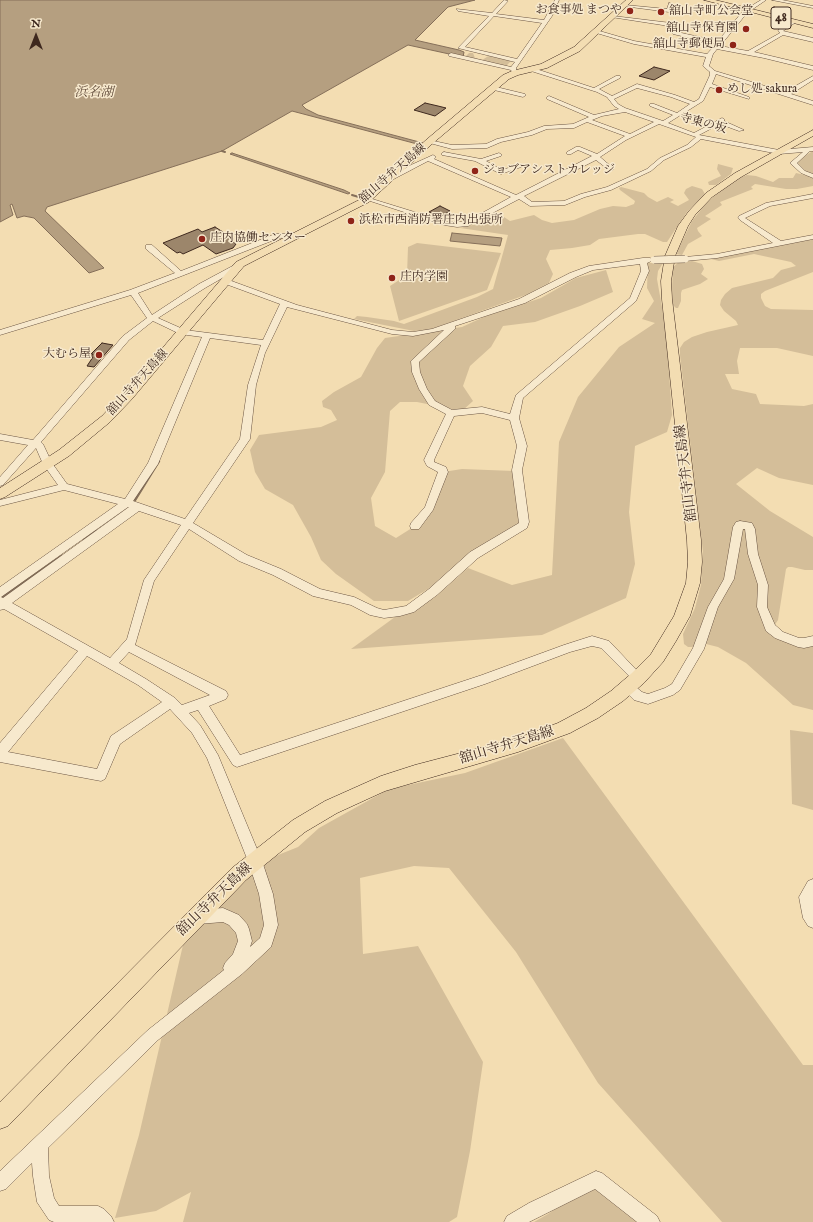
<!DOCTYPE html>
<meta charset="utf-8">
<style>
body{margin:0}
#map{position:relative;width:813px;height:1222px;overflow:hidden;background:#f3ddb2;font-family:"IM FELL English",serif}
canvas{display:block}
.north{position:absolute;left:16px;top:16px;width:40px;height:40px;-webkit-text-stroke:3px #f7e9cd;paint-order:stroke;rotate:0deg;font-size:11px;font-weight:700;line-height:16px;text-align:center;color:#3e281e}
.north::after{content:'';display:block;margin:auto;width:14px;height:18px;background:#3e281e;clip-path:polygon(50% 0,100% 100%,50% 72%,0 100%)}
</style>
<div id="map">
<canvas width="813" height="1222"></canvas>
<div class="north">N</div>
</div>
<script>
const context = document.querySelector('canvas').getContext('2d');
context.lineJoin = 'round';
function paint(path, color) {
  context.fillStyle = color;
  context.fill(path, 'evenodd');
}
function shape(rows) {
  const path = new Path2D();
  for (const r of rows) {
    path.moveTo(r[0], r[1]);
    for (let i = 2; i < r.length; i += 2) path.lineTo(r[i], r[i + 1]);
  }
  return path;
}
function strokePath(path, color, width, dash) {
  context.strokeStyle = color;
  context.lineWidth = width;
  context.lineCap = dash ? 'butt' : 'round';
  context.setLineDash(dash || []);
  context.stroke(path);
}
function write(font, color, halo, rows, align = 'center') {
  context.font = font + ' "IM FELL English","Noto Serif JP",serif';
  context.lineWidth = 3;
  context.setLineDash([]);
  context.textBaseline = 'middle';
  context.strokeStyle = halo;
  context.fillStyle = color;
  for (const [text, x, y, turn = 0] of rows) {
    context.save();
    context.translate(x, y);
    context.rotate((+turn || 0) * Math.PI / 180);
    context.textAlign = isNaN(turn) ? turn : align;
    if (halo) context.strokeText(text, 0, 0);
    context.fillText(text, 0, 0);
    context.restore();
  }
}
paint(shape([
 [469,53,473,53,475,58,482,60,490,55,512,60,507,65,508,67,465,57],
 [813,151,813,174,812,175,807,173,796,164,796,161],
 [718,164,733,168,731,174,716,185,709,185,708,182,721,176,717,169],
 [796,173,813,177,813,186,797,189,786,189,755,184,751,187,753,189,720,202,722,205,705,216,711,219,697,228,698,231,702,236,688,244,682,255,676,254,692,221,707,202,727,186,739,178,747,175,756,176,773,182,779,178,793,178],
 [692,186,702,189,705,194,687,212,667,242,663,242,645,234,638,234,599,239,590,245,572,248,550,250,546,259,553,274,549,283,528,294,429,330,414,331,354,319,357,316,367,317,394,321,404,324,477,297,493,289,508,235,460,228,477,224,490,216,501,215,510,221,534,215,542,220,552,223,574,220,600,209,613,206,626,207,634,204,635,201,620,190,619,188,621,187,644,193,648,197,657,202,668,197,674,200,670,202,678,206,689,200,684,193,686,189],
 [813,239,813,272,765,291,761,294,761,298,765,306,771,309,813,310,813,356,777,348,740,348,737,361,739,374,725,374,732,389,756,394,760,404,804,406,813,404,813,485,779,478,757,468,736,484,770,511,813,537,813,570,805,570,792,567,788,567,786,569,778,620,772,629,813,645,813,710,793,705,746,663,718,647,706,644,693,647,688,647,684,644,683,634,695,608,701,585,703,552,680,355,680,348,684,342,692,337,707,332,738,325,736,321,724,311,720,305,721,300,725,294,732,288,773,278,781,270,796,266,791,262,754,254,719,261,711,259],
 [417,243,501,253,487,290,399,321,390,286,407,275,408,247],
 [692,261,702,264,704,269,701,274,708,279,700,284,682,290,681,293,681,301,678,308,676,308,673,305,672,290,673,267,679,262],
 [648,263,663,263,658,271,657,279,666,330,672,415,667,432,635,446,629,512,635,564,626,598,542,635,351,649,395,617,434,598,468,568,512,585,552,575,559,442,578,397,619,347,655,323,642,319,654,301,647,288],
 [606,270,613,292,580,306,535,322,503,326,491,347,470,366,463,386,473,401,462,411,417,402,400,402,390,411,385,472,371,498,375,526,396,538,415,526,431,502,443,472,462,469,514,471,519,528,448,577,408,601,374,601,336,574,321,560,311,537,293,505,265,489,255,472,250,450,259,435,321,427,337,420,331,410,323,407,322,401,334,392,361,377,377,348,385,338,462,327,486,316,541,298,576,278],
 [790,730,813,733,813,810,792,804],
 [563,738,803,1065,813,1065,813,1222,722,1222,598,1083,516,952,449,868,414,866,360,878,363,954,418,946,483,1062,470,1151,457,1217,449,1222,183,1222,191,1192,156,1211,115,1218,139,1135,183,945,263,861,298,847,319,828,389,789,465,773],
 [594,1183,644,1222,534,1222,548,1214]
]), '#d4be99');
const water = shape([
 [0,0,475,0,448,7,415,40,459,50,464,52,463,57,408,45,302,105,306,109,318,115,423,143,421,145,292,111,222,151,47,207,45,211,104,268,89,273,34,218,24,216,17,218,12,204,10,205,13,215,0,222,0,0],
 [232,153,344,190,350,193,348,194,230,154,232,153],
 [452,233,502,238,500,246,450,241,452,233]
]);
paint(water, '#b59f80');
strokePath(water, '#856f59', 1);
strokePath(shape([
 [222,151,225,152],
 [352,195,362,198]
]), '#856f59', 2);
strokePath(shape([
 [135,500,159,461],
 [84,540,96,531]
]), '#856f59', 2.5);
strokePath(shape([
 [0,599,62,556]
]), '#856f59', 3);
const building = shape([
 [654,67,670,71,654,80,639,76,654,67],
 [425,103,438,106,446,108,435,116,414,110,425,103],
 [440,206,450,211,440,217,429,212,440,206],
 [215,227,234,239,230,240,236,244,233,248,216,254,203,245,183,254,180,252,177,253,163,243,198,229,202,232,215,227],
 [102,343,113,345,94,367,87,366,93,357,91,357,93,354,91,354,102,343]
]);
paint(building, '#9c866b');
strokePath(building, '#3e281e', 1);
const minor = shape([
 [504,0,508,1,496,14,544,20,555,0,559,0,552,16,516,68,517,74,513,74,511,70,449,56,448,55,451,53,511,67,515,62,458,48,489,16,458,11,456,9,492,13,504,0],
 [494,16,542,23,517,59,465,47,494,16],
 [761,0,766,0,747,13,720,46,748,51,780,33,778,30,792,20,796,20,796,22,783,31,813,38,813,42,783,35,754,52,813,66,813,70,764,58,717,49,713,54,709,66,715,71,785,92,813,76,813,80,791,94,813,101,813,105,716,74,712,84,749,97,749,99,710,87,703,101,668,123,694,133,722,118,724,119,724,121,744,130,739,131,720,124,699,135,779,150,813,147,813,151,810,151,797,163,805,171,813,174,813,178,801,173,790,163,803,152,779,154,701,139,691,147,664,160,651,171,611,190,585,197,565,205,530,206,519,199,468,226,457,227,444,225,364,199,369,198,447,222,466,222,511,197,428,161,390,181,385,180,411,165,433,155,436,157,434,159,516,195,592,156,578,150,571,154,567,154,567,152,576,147,580,147,597,154,625,136,587,122,574,128,547,129,532,135,501,142,487,148,452,149,426,142,429,140,452,145,486,144,497,139,528,132,544,126,573,124,589,117,547,99,547,97,549,96,594,115,619,109,614,106,607,97,597,92,528,70,527,69,530,67,594,88,616,76,620,76,620,78,599,89,612,96,637,84,675,95,694,102,699,99,710,75,710,72,703,66,706,57,634,44,593,32,596,30,634,41,707,54,716,44,673,34,669,26,611,17,613,16,671,23,677,32,718,41,743,11,761,0],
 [637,88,671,97,690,104,677,113,654,104,650,104,650,106,673,115,663,121,625,108,618,104,614,99,637,88],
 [625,112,654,122,630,134,592,120,602,116,625,112],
 [659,124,696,137,687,145,660,158,647,169,607,187,581,194,564,201,532,202,524,196,596,160,609,170,613,170,613,168,600,157,626,140,659,124],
 [772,0,782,0,813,6,813,8,772,0],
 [669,3,673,4,671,11,669,12,623,6,625,5,667,9,669,3],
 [492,86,525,94,526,95,523,97,490,89,489,88,492,86],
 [444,152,481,159,499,153,502,155,501,156,486,161,502,170,521,164,524,166,501,174,475,161,442,155,442,153,444,152],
 [813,194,813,198,770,206,745,218,781,241,813,235,813,239,717,258,685,261,681,259,685,257,717,254,773,243,740,220,738,217,739,216,766,203,813,194],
 [297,233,301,235,300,237,279,238,138,293,152,315,199,284,240,262,244,264,243,266,205,288,158,318,185,330,263,340,280,304,223,283,222,281,226,279,297,305,392,330,413,332,432,329,519,299,570,273,589,266,643,258,650,258,654,260,647,263,649,271,636,301,523,398,519,418,527,446,522,470,529,522,527,528,478,558,437,595,414,612,400,616,384,618,370,615,351,605,313,596,273,575,239,561,189,529,154,581,135,645,226,691,228,695,226,699,209,706,240,755,482,675,564,645,592,636,609,641,644,678,642,681,638,683,634,681,601,648,592,646,570,652,485,684,237,767,233,765,198,710,189,713,200,725,218,755,262,861,273,894,278,925,271,947,242,974,158,1040,48,1148,49,1176,54,1198,59,1206,98,1206,104,1209,111,1216,114,1222,54,1222,49,1220,37,1202,33,1176,32,1163,6,1189,0,1191,0,1171,148,1030,224,970,223,968,225,963,233,954,238,941,236,933,229,925,223,922,198,924,193,922,191,917,193,912,198,910,223,908,239,915,247,924,249,929,252,941,250,947,260,938,264,925,259,894,248,861,207,758,192,733,170,709,120,744,105,779,101,781,0,762,0,743,78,651,4,609,0,610,0,587,118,504,64,490,0,506,0,500,58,485,43,464,36,448,3,485,0,486,0,477,28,445,0,440,0,434,33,440,123,336,147,318,131,295,0,335,0,330,130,290,175,273,146,249,146,245,152,245,181,271,275,234,297,233],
 [640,264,641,271,630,298,516,395,510,414,482,407,452,410,435,401,427,389,420,372,419,362,455,329,455,326,525,303,576,277,593,270,640,264],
 [287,307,392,334,413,336,444,330,411,361,412,372,419,389,429,405,446,414,424,460,427,466,438,472,425,507,411,523,410,526,411,529,419,529,433,510,448,472,446,467,434,462,434,460,454,416,482,413,510,420,517,446,512,470,519,523,470,552,429,589,406,606,384,610,377,608,354,597,320,589,281,569,247,555,193,523,250,439,256,385,265,353,287,307],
 [153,321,180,334,202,337,148,463,125,499,67,484,52,463,43,444,41,442,129,340,153,321],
 [210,338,261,345,248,385,240,439,185,519,133,501,158,464,210,338],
 [128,507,129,507,3,598,1,597,128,507],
 [139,511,181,525,144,580,127,639,110,658,12,603,139,511],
 [129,652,210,695,182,705,175,698,146,679,119,663,129,652],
 [87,656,138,685,162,702,111,736,97,769,8,752,87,656],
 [740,521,752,523,755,529,758,554,768,585,767,607,775,625,783,632,799,638,804,638,813,636,813,646,804,648,798,647,775,638,766,631,757,607,758,585,748,554,745,529,743,529,734,579,718,607,704,649,680,690,673,695,648,704,634,700,624,690,622,687,624,684,628,682,632,684,642,692,648,694,665,688,672,684,693,648,708,607,724,579,733,527,736,522,740,521],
 [813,879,813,928,808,926,803,918,799,897,808,881,813,879],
 [596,1171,602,1173,657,1216,660,1222,637,1222,595,1189,529,1222,504,1222,507,1216,529,1203,596,1171]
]);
const major = shape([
 [626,0,633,0,580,51,547,68,518,75,509,79,432,144,369,202,244,266,132,399,110,422,69,456,5,497,0,499,0,488,59,450,102,416,124,393,236,262,363,198,426,140,503,75,512,71,541,64,574,47,626,0],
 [704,0,715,0,813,24,813,28,704,0],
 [813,130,813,136,741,177,712,197,695,215,688,226,675,256,671,281,672,299,701,540,702,562,700,583,690,616,676,641,663,662,644,683,623,701,598,718,570,733,518,752,385,791,337,813,305,832,246,880,8,1126,0,1129,0,1102,232,868,293,820,325,801,381,776,415,765,518,738,558,723,586,708,611,691,632,673,651,654,674,616,686,583,688,562,687,540,662,299,661,281,665,256,678,226,689,211,706,193,735,173,813,130]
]);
strokePath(minor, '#6b5543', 1);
strokePath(major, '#3e281e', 1);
paint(minor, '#f7e9cd');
paint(major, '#f3ddb2');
const minorBridge = shape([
 [654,260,685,259]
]);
strokePath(minorBridge, '#6b5543', 8, []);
strokePath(minorBridge, '#f7e9cd', 7);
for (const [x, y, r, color] of [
 [630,11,4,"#8f2418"],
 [661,12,4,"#8f2418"],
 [746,29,4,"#8f2418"],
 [733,45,4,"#8f2418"],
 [719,90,4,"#8f2418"],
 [475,171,4,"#8f2418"],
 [351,221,4,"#8f2418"],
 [202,239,4,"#8f2418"],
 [392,278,4,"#8f2418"],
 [99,355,4,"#8f2418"]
]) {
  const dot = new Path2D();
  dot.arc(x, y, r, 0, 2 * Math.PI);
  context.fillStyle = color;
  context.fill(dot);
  strokePath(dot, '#f7e9cd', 1.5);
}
write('12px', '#3e281e', '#f7e9cd', [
 ["お食事処 まつや",622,11,"right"],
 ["舘山寺町公会堂",669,12],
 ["舘山寺保育園",738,29,"right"],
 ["舘山寺郵便局",725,45,"right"],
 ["めし処 sakura",727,90],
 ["ジョブアシストカレッジ",483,171],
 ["浜松市西消防署庄内出張所",359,221],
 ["庄内協働センター",210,239],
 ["庄内学園",400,278],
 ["大むら屋",91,355,"right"]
], 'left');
write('12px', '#3e281e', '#f7e9cd', [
 ["寺東の坂",703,124,15],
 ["舘山寺弁天島線",393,174,-41],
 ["舘山寺弁天島線",138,383,-48]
]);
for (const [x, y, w] of [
 [781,18,20]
]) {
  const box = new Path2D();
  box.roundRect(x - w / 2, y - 11, w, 22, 3);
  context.fillStyle = '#f7e9cd';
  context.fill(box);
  strokePath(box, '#3e281e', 1);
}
write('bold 13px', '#3e281e', null, [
 ["48",781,18]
]);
write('italic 13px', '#624c3b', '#f7e9cd', [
 ["浜名湖",94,93]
]);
write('14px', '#3e281e', '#f7e9cd', [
 ["舘山寺弁天島線",687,473,-97],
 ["舘山寺弁天島線",507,746,-17],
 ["舘山寺弁天島線",215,900,-44]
]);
</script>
